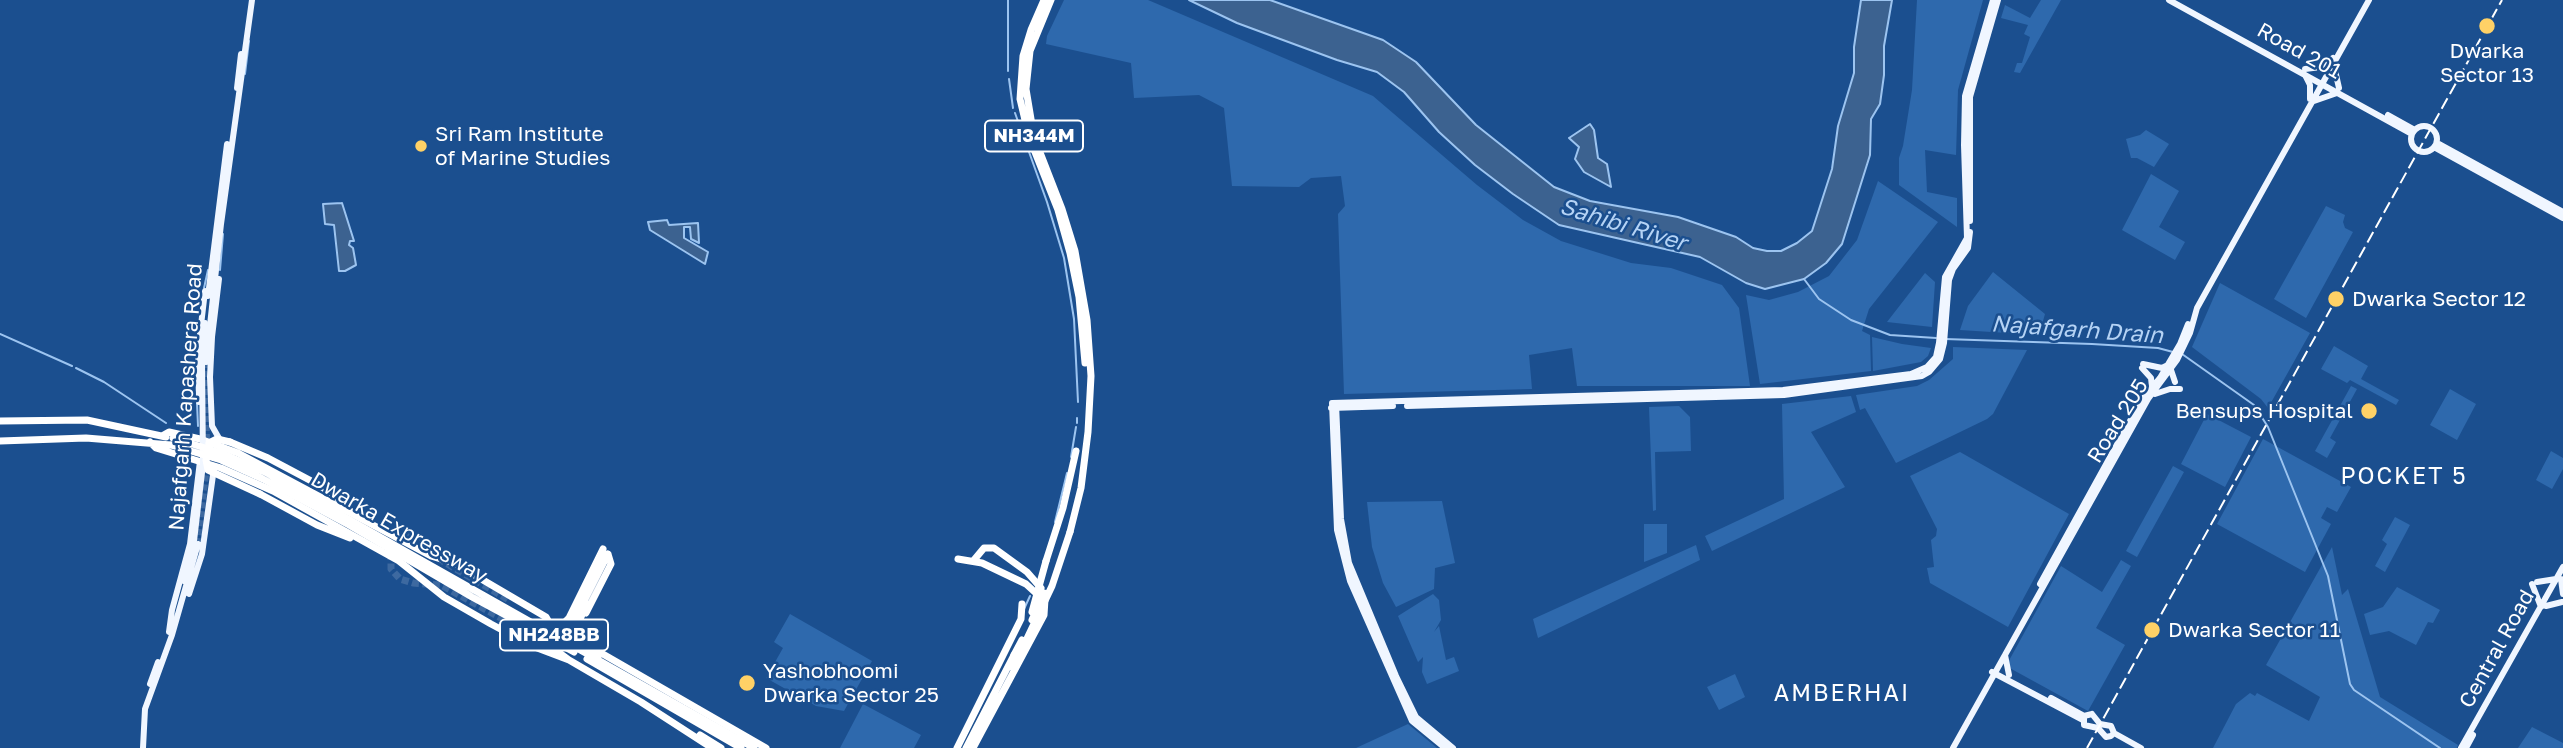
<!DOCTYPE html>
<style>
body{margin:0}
canvas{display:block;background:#1b4f8f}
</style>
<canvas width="2563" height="748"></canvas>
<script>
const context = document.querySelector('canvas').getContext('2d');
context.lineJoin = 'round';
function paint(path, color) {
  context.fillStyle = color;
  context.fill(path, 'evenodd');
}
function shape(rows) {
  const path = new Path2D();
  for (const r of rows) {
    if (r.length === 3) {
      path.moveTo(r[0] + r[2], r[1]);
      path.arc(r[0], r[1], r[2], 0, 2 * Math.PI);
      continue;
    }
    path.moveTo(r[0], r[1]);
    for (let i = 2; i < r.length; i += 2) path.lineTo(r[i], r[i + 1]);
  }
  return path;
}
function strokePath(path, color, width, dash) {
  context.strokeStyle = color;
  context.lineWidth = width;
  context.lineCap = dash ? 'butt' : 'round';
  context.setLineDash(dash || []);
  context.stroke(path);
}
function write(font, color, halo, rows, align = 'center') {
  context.font = font + ' "Golos Text",sans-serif';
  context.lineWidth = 5;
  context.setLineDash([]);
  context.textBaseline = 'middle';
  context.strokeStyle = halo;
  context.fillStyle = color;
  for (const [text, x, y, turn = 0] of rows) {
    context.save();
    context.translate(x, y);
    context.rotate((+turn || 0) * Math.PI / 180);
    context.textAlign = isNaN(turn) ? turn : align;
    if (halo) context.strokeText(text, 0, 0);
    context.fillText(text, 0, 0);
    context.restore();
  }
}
paint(shape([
 [1064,0,1148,0,1373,96,1477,185,1523,220,1561,241,1631,263,1671,268,1722,285,1739,308,1750,386,1577,386,1572,348,1529,355,1532,389,1344,394,1338,214,1345,206,1341,176,1311,178,1299,187,1232,186,1224,108,1199,95,1134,98,1131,63,1046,44,1047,36],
 [1917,0,1983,0,1958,90,1956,155,1925,150,1927,192,1957,198,1957,227,1899,185,1899,158,1903,146,1912,90],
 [2041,0,2061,0,2020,73,2014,72,2017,63,2022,63,2030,37,2024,34,2028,25,2001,18,2005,5,2030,18],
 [2146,130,2169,144,2154,167,2137,158,2131,158,2126,139,2140,135],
 [2151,174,2179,191,2159,227,2185,242,2175,260,2122,230],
 [1878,181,1938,222,1869,309,1862,331,1870,335,1871,371,1760,384,1746,295,1769,300,1798,292,1829,276,1857,240],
 [2326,206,2345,215,2343,222,2345,228,2353,232,2306,318,2274,299],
 [1993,272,2045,314,2039,335,1960,330,1968,306],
 [1925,273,1935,282,1932,327,1887,322],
 [2220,283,2310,333,2268,408,2261,399,2192,347],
 [1872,337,1902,344,1931,348,1928,356,1921,362,1873,371],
 [2334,346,2368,366,2361,379,2399,400,2396,405,2350,380,2347,383,2321,369],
 [1953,347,2027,350,1993,414,1987,419,1896,463,1865,408,1860,410,1856,395,1917,386,1929,380,1953,359],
 [2351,386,2357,389,2330,438,2336,442,2327,458,2315,451],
 [2450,389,2476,404,2457,440,2430,425],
 [1851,396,1856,412,1811,432,1845,487,1712,551,1705,536,1784,499,1782,404],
 [1679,406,1690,417,1691,451,1655,452,1656,510,1653,511,1649,407],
 [2207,414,2251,437,2225,487,2181,464],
 [2263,439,2351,487,2337,512,2327,507,2321,518,2331,524,2305,572,2217,524],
 [2551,451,2563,458,2563,469,2552,489,2536,480],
 [1960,452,2069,514,2008,627,1930,583,1927,568,1934,567,1931,540,1936,536,1937,529,1910,476],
 [2173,466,2184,472,2137,557,2126,551],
 [1442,501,1455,563,1435,568,1434,589,1396,607,1383,583,1372,547,1367,502],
 [2395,517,2410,525,2385,572,2375,566,2387,544,2382,540],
 [1644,524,1667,524,1667,553,1644,562],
 [1696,545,1700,560,1538,638,1533,619],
 [2332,547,2342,595,2348,589,2380,697,2458,745,2457,748,2213,748,2236,704,2250,693,2255,696,2257,693,2309,721,2320,697,2266,665],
 [2121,560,2131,566,2096,628,2125,645,2088,711,2006,666,2061,566,2102,592],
 [2397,587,2440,610,2433,623,2428,622,2416,645,2389,631,2370,635,2364,614,2383,607],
 [1433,594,1439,600,1441,620,1434,632,1439,626,1446,660,1454,657,1459,671,1427,684,1422,672,1423,657,1418,662,1398,616],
 [790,614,872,661,844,711,816,706,766,678,783,648,774,642],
 [1735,674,1745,697,1719,710,1707,687],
 [863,704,921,735,914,748,840,748],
 [1408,724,1437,748,1356,748],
 [2532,727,2563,743,2563,748,2518,748]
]), '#2e69ad');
const water = shape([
 [1189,0,1270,0,1383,40,1416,62,1476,125,1554,187,1590,201,1678,217,1736,237,1753,248,1767,251,1781,251,1797,243,1812,231,1832,169,1838,126,1854,73,1854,47,1861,0,1892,0,1884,46,1884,75,1880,104,1871,119,1870,155,1842,244,1826,263,1804,279,1765,289,1746,283,1700,257,1559,225,1513,194,1475,165,1439,132,1404,92,1377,72,1337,60,1237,23,1189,0],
 [1590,124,1594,130,1598,158,1607,164,1611,187,1584,172,1575,159,1579,147,1569,138,1590,124],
 [342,203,354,241,350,241,349,245,353,248,356,265,345,271,339,271,334,225,325,224,323,204,342,203],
 [667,220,669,225,698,223,699,243,691,239,690,227,684,227,684,238,708,252,705,264,650,230,648,222,667,220]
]);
paint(water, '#3c6290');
strokePath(water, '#9cc4f0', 2);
strokePath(shape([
 [1008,0,1008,71],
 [245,74,249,41],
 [1009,79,1013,108],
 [1015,113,1047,202,1064,258,1074,319,1078,402],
 [220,270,223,234],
 [1804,279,1819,299,1851,320,1890,335,1936,338],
 [204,288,208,270],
 [0,334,72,366],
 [1945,339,2092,344,2158,348,2173,352],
 [2182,354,2254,405,2268,427,2328,576,2350,684,2354,690,2440,748],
 [76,368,104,382,166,423],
 [197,403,198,426],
 [1077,423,1077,418],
 [1071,457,1076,427],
 [1055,522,1067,473],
 [1024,609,1030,596]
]), '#9cc4f0', 2);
strokePath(shape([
 [206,362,207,444],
 [198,544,207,466]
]), '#3d69a0', 6, [6, 3]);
strokePath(shape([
 [397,542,408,537,424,538,444,562,509,600],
 [391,553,391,569,400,579,413,583,441,585,508,622],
 [499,622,544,646,557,645,569,631]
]), '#3d69a0', 7, [7, 3.5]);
strokePath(shape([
 [2169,0,2412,134],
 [2334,66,2339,88],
 [2305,69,2321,67,2333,58],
 [2305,75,2310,85,2310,99],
 [237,88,241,54],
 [2314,101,2337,93],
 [2388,115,2415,130],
 [2424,139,13],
 [2437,143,2563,212],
 [2434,147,2563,218],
 [1970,221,1970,97,1998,0],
 [219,279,212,337,210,377,212,426,220,440],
 [208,296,227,144],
 [206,362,221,224,252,0],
 [2143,364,2162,368,2168,365],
 [2142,368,2151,378,2152,387],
 [2171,370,2175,382],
 [2155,394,2170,389,2180,389],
 [199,402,198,351,205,291],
 [1336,404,1341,519,1349,563,1396,676,1416,717,1453,748],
 [1407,406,1784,395,1922,376,1929,372,1940,359,1944,343,1949,280,1953,269,1968,248,1970,232],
 [1331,408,1393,406],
 [2561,579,2563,594],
 [2537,582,2556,579],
 [2040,584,2141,401,2160,378,2180,344,2188,324],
 [2532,584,2541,607],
 [189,594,202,554,214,468],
 [2546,606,2562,602],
 [169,632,172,610,190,544,200,461],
 [2005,655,2009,675],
 [1992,672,2083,720],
 [150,684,158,662],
 [2051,698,2084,716],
 [2092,714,2100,724,2111,726,2114,733,2111,736,2106,737,2098,728,2084,725,2084,716,2092,714],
 [2114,733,2141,748],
 [143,748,145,709,172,635,198,544],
 [1445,748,1412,721,1350,581,1337,530,1332,403,1783,390,1911,374,1927,367,1936,357,1939,343,1945,277,1967,238,1964,145,1965,96,1993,0],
 [1953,748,2148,399,2177,360,2190,333,2197,308,2369,0],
 [2461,748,2563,567],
 [2466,748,2473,735]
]), '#f0f6ff', 6);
strokePath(shape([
 [1044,0,1031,30,1023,56,1020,99,1029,137,1058,210,1070,253,1079,297,1085,363],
 [1051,0,1030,51,1026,89,1034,137,1062,209,1075,251,1087,320,1091,376,1088,432,1081,488,1070,532],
 [0,421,87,420,166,437],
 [162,436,169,432,200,439,238,453,431,556,454,563,546,617,550,624],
 [0,441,86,438,171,445],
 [150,442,156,448,221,468,273,491,399,561,444,597,491,624,532,646,569,660],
 [230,442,268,458,317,484,335,495,352,513],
 [260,494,317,525,350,538],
 [958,559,982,563,1026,584,1038,595],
 [974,560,984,548,994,548,1027,572,1041,588],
 [1046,561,1063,508,1076,451],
 [586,613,611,564,608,554],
 [508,622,542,640,569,660,641,702,712,748],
 [549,623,766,748],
 [551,624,563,624,569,618,603,549],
 [569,631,608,554],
 [700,735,721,748],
 [957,748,1021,619,1022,604],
 [966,748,1014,655],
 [973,748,1044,615,1045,599]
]), '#fff', 7);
strokePath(shape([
 [2087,748,2502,0]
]), '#fff', 2, [12, 5]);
strokePath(shape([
 [184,581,194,541,203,464,202,362,205,323]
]), '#f0f6ff', 6);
strokePath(shape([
 [173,438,221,453,265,472,754,748],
 [230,442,217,439,209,443,206,460,208,470,260,494],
 [171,445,221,460,263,479,349,525,472,597,574,652],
 [587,604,580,619,579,630,582,641,598,658],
 [1032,612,1046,561],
 [1032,620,1044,593],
 [1014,655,1022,640],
 [587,659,741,748],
 [1013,668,1052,586,1070,532]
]), '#fff', 7);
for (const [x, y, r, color] of [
 [2487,26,9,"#ffd166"],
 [421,146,7,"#ffd166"],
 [2336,299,9,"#ffd166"],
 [2369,411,9,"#ffd166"],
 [2152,630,9,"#ffd166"],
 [747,683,9,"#ffd166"]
]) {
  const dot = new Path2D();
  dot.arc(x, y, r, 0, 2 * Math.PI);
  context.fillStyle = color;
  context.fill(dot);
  strokePath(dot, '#1b4f8f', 2.5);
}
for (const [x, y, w] of [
 [1034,136,98],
 [554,635,108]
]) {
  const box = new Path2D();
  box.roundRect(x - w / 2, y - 15.5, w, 31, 5);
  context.fillStyle = '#1b4f8f';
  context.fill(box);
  strokePath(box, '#fff', 2);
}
write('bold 19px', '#fff', null, [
 ["NH344M",1034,136],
 ["NH248BB",554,635]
]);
write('21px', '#fff', '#1b4f8f', [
 ["Road 201",2299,51,29],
 ["Najafgarh Kapashera Road",186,397,-86],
 ["Road 205",2118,421,-58],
 ["Dwarka Expressway",399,528,30],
 ["Central Road",2497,649,-61]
]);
write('21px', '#fff', '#1b4f8f', [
 ["Dwarka",2487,51,"center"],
 ["Sector 13",2487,75,"center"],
 ["Sri Ram Institute",435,134],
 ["of Marine Studies",435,158],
 ["Dwarka Sector 12",2352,299],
 ["Bensups Hospital",2353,411,"right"],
 ["Dwarka Sector 11",2168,630],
 ["Yashobhoomi",763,671],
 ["Dwarka Sector 25",763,695]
], 'left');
write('italic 23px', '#b5d3f5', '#1b4f8f', [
 ["Sahibi River",1623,225,17],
 ["Najafgarh Drain",2077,330,4]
]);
context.letterSpacing = '2px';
write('23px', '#fff', '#1b4f8f', [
 ["POCKET 5",2404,477],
 ["AMBERHAI",1842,694]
]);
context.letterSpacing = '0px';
</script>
